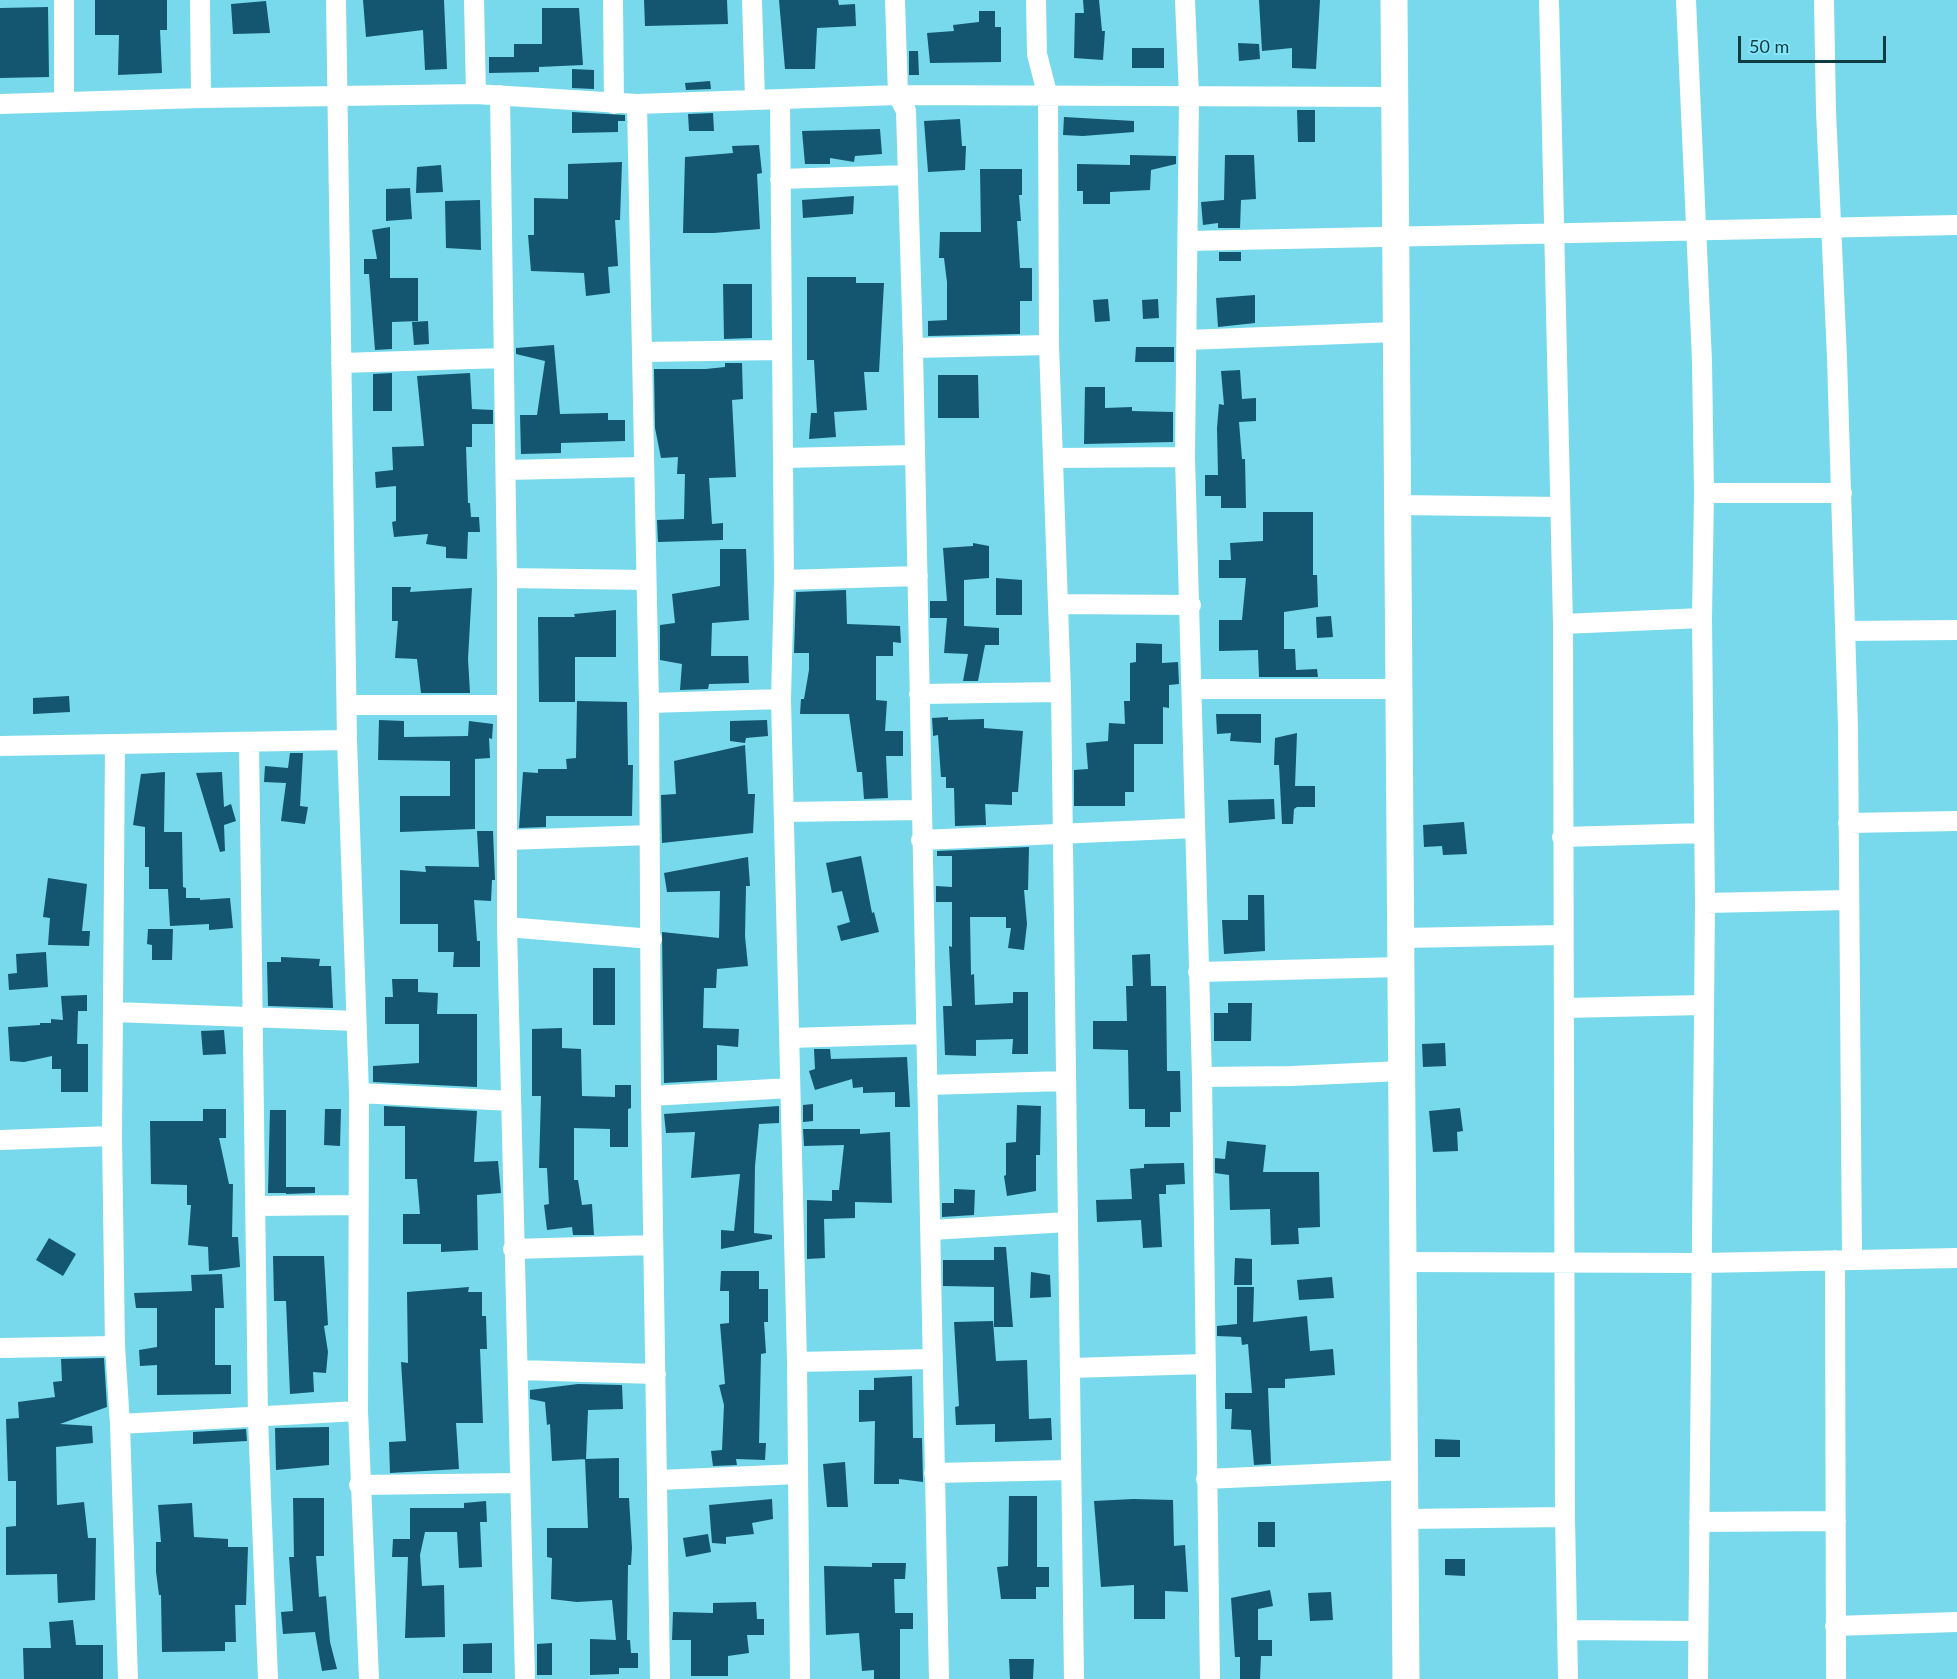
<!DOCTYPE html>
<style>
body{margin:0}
#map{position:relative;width:1957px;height:1679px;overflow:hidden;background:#77d9eb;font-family:Lato,sans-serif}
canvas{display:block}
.scale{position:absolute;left:1738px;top:36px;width:148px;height:27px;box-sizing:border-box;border:3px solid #0f3b42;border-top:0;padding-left:8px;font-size:18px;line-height:21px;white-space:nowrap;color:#0f3b42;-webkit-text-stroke:4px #84e6f8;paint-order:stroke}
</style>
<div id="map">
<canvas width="1957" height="1679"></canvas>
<div class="scale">50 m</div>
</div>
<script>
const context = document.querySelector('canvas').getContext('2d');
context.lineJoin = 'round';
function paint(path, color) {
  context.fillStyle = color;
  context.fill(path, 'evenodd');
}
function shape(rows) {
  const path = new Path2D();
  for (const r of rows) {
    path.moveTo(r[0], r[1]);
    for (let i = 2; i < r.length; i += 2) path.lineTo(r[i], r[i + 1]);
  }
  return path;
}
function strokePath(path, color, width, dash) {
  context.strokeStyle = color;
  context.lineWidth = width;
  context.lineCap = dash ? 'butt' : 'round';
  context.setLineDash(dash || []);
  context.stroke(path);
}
paint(shape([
 [95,0,167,0,167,30,160,30,162,73,118,75,119,35,95,35],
 [363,0,444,0,447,69,425,70,423,30,366,37],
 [644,0,727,0,728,24,645,26],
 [779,0,838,0,839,5,855,4,856,26,817,28,815,69,785,69],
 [1083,0,1099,0,1102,31,1105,31,1103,60,1074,58,1075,13,1084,13],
 [1259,0,1320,0,1316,69,1292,68,1292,48,1262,51],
 [266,1,270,33,233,34,231,4],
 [48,7,49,77,0,78,0,8],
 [542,8,579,8,583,65,539,67,539,72,489,73,489,57,514,57,514,44,542,44],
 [979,11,995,11,995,27,1001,27,1001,62,930,63,927,33,954,31,953,25,979,22],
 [1238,43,1259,44,1260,59,1239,61],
 [1132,48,1164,48,1164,68,1132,68],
 [909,51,918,51,919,75,909,75],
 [572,69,594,70,594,89,572,88],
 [710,81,711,89,686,90,685,83],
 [1297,110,1315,110,1315,142,1298,142],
 [572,112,625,115,625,121,618,121,618,132,572,133],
 [713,113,714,131,689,131,688,114],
 [1064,117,1134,121,1134,132,1083,136,1063,135],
 [960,119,962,146,966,146,965,170,928,172,924,121],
 [880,129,882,154,855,156,854,162,830,158,830,164,805,164,802,131],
 [759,145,762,173,757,174,760,229,714,233,683,233,685,157,733,153,732,146],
 [1130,155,1176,156,1176,164,1151,170,1150,190,1110,192,1110,204,1083,204,1083,191,1077,191,1077,164,1130,165],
 [1225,155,1254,155,1256,199,1241,200,1240,228,1218,228,1218,223,1203,225,1201,202,1224,200],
 [622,162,620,220,615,220,618,266,608,267,610,293,586,296,584,273,531,271,528,235,534,235,534,198,568,199,568,164],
 [441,165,443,192,416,193,417,167],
 [980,169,1022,169,1022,195,1019,195,1021,221,1017,221,1020,268,1032,268,1032,301,1020,301,1020,334,928,336,928,321,947,320,947,282,944,258,939,258,940,232,981,232],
 [410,188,412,219,386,221,386,189],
 [854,196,853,214,803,218,802,200],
 [480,200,481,250,446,248,445,201],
 [390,227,390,278,418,278,418,321,392,322,392,349,375,350,369,274,364,274,364,259,377,259,372,230],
 [1219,252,1241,252,1241,261,1219,261],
 [807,277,856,277,856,283,884,283,879,372,864,372,867,410,834,412,836,437,809,439,811,413,817,413,814,360,807,360],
 [723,284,752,284,752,338,724,339],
 [1255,295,1255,323,1218,327,1216,298],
 [1108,299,1110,321,1095,322,1093,300],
 [1158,299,1159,318,1143,319,1142,300],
 [428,321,429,344,414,345,412,322],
 [554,345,560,414,608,413,608,420,625,420,625,441,561,443,561,453,521,454,520,415,537,415,545,361,516,354,516,348],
 [1136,347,1174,347,1174,362,1135,362],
 [725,363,742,363,743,399,732,400,736,477,709,478,712,524,723,523,723,540,658,542,657,520,684,519,685,474,677,474,678,457,661,458,655,428,654,369,706,369,725,367],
 [1240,370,1242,399,1256,398,1256,421,1239,422,1242,459,1245,459,1246,508,1221,508,1221,496,1205,496,1205,475,1218,475,1217,428,1219,404,1224,405,1221,371],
 [392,373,392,411,373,411,373,374],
 [470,373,472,409,493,410,493,424,472,424,472,447,466,447,468,503,470,503,471,517,479,517,480,532,468,532,467,559,446,558,446,547,426,544,428,534,394,537,392,522,396,521,396,486,376,488,375,472,393,470,392,447,424,446,417,376],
 [938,375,978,375,979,418,938,418],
 [1085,387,1105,387,1105,408,1132,407,1132,411,1173,412,1173,442,1084,444],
 [1263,512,1313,512,1313,575,1317,575,1318,607,1284,612,1284,649,1295,649,1296,670,1317,669,1318,677,1259,677,1258,650,1219,651,1219,620,1242,620,1246,578,1219,578,1219,560,1231,560,1230,543,1263,541],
 [973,543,989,546,989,578,964,580,964,626,999,628,999,645,985,645,978,681,963,681,968,654,944,653,947,618,930,618,930,601,947,601,943,548,973,546],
 [720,549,746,549,749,620,712,623,711,656,748,656,749,683,709,684,708,689,680,690,682,664,660,660,660,625,675,623,672,594,720,586],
 [996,578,1022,580,1022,615,996,615],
 [392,587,411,587,410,592,472,588,468,659,470,693,421,693,417,659,395,658,398,621,392,621],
 [846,590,847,624,900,626,901,643,893,642,893,656,876,656,876,700,887,701,885,731,903,731,903,756,886,756,888,798,864,799,862,772,857,772,849,714,800,714,801,699,804,699,809,670,809,653,794,653,796,592],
 [616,610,616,657,575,657,575,702,539,702,538,617,575,617,574,614],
 [1331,616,1333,637,1317,638,1316,617],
 [1136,643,1162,644,1162,663,1178,662,1179,684,1169,685,1169,708,1163,707,1163,744,1134,744,1134,792,1125,792,1125,806,1074,806,1074,770,1088,769,1086,743,1108,741,1109,723,1125,724,1124,701,1130,701,1130,663,1136,662],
 [69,696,70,712,33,714,33,698],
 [577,701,627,702,628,765,633,765,632,816,546,816,546,827,519,828,523,772,538,773,538,769,567,769,566,759,576,758],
 [1216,714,1261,714,1261,743,1230,741,1231,733,1217,734],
 [948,717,948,720,984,719,984,728,1023,731,1018,792,1012,792,1012,805,985,804,986,825,955,826,954,788,946,788,946,777,941,777,938,735,933,736,933,733,932,718],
 [379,720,404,721,404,737,468,736,469,721,493,724,492,739,489,738,490,758,475,759,475,829,400,832,400,796,450,796,450,761,378,760],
 [767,720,768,736,746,738,745,743,730,741,730,721],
 [1297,733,1295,786,1315,786,1315,807,1297,807,1294,809,1293,824,1282,824,1279,765,1274,765,1275,738],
 [745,745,748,794,755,794,753,833,662,843,661,795,676,794,674,761],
 [290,753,303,753,300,806,308,807,305,824,281,821,286,783,264,782,265,766,288,768],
 [165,772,164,832,182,832,183,887,186,888,186,898,200,898,200,900,230,898,233,928,209,930,209,924,170,926,168,889,149,889,149,867,145,867,145,827,133,825,141,774],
 [222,772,224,807,231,804,236,821,224,825,225,851,220,852,196,773],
 [1274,799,1275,819,1229,823,1228,800],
 [1464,822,1467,854,1443,855,1442,846,1424,847,1423,825],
 [477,831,493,831,495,880,492,880,491,901,474,900,477,941,480,941,480,967,453,967,454,952,438,952,438,924,400,924,400,870,426,872,425,866,479,867],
 [1029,847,1028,890,1024,890,1027,924,1024,950,1008,948,1011,928,1006,928,1006,917,970,917,971,975,974,974,975,1005,1013,1003,1013,992,1028,992,1028,1054,1012,1054,1013,1039,976,1040,976,1056,945,1055,943,1006,952,1006,949,946,952,947,952,902,936,902,936,886,952,887,952,856,937,856,937,851],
 [861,856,872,913,874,912,879,932,841,941,837,926,850,922,842,891,832,893,826,863],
 [748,857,750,886,746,886,745,936,748,966,717,969,716,988,704,988,703,1028,739,1029,738,1047,717,1045,717,1080,664,1083,662,932,719,938,720,891,667,892,664,873],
 [48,878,87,884,82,931,90,931,89,946,48,945,50,918,43,917],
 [1248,895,1264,895,1265,951,1224,954,1222,920,1248,920],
 [148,929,173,929,172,960,152,960,152,945,147,944],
 [46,952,48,987,9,990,8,974,17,973,16,954],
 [1150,954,1151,986,1166,986,1167,1071,1180,1071,1181,1112,1170,1112,1170,1127,1145,1127,1145,1109,1129,1109,1128,1050,1093,1049,1093,1021,1127,1021,1126,986,1133,986,1132,955],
 [281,957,320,959,319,966,331,966,333,1008,268,1006,267,962,281,962],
 [593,968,615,968,615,1025,593,1025],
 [392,979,418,979,418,992,438,993,437,1014,477,1014,477,1087,373,1082,373,1066,419,1063,419,1024,385,1024,385,997,393,997],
 [87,995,87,1011,78,1011,77,1044,88,1044,88,1092,61,1092,61,1069,52,1069,52,1056,24,1062,10,1061,8,1027,40,1025,40,1023,51,1023,51,1019,63,1020,61,996],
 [1228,1003,1252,1003,1251,1041,1214,1041,1214,1013,1228,1013],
 [562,1028,562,1048,581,1049,582,1096,615,1097,615,1085,631,1085,631,1108,628,1109,628,1147,610,1147,610,1129,574,1128,574,1180,578,1180,582,1205,592,1204,594,1235,573,1235,572,1227,547,1230,544,1205,549,1204,547,1168,539,1168,541,1096,532,1096,532,1029],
 [224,1030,226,1054,203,1055,201,1031],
 [1445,1043,1446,1066,1423,1067,1422,1044],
 [814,1049,830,1049,831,1059,907,1057,910,1107,895,1107,895,1092,863,1093,863,1087,853,1088,852,1079,815,1090,809,1071,815,1069],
 [813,1104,813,1121,803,1122,803,1105],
 [1017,1105,1041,1106,1040,1155,1036,1155,1036,1191,1007,1196,1004,1176,1006,1175,1006,1143,1016,1142],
 [384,1106,477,1111,474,1162,498,1161,501,1193,477,1195,478,1250,441,1252,441,1244,403,1244,403,1214,420,1214,417,1179,405,1179,405,1126,384,1126],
 [779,1106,779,1123,759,1124,755,1166,754,1233,772,1235,772,1239,721,1249,721,1230,734,1231,740,1174,691,1178,695,1132,666,1133,664,1114],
 [1460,1108,1463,1131,1457,1132,1458,1151,1433,1152,1429,1111],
 [203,1109,226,1109,226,1138,219,1138,229,1184,233,1184,232,1237,238,1237,240,1267,209,1271,208,1247,188,1245,191,1205,187,1205,187,1185,151,1184,150,1121,203,1121],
 [325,1109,341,1109,340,1146,324,1145],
 [270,1110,286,1110,286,1193,268,1193],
 [803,1129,860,1129,860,1134,890,1132,892,1203,855,1202,855,1218,824,1219,825,1258,807,1259,807,1200,832,1201,832,1190,839,1190,844,1145,804,1146],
 [1227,1141,1266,1145,1263,1172,1319,1172,1320,1227,1298,1228,1299,1244,1271,1245,1270,1209,1230,1210,1229,1175,1215,1173,1215,1158,1225,1159],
 [1184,1163,1185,1184,1166,1185,1166,1194,1159,1194,1162,1247,1143,1248,1141,1220,1097,1222,1096,1200,1132,1199,1130,1169,1144,1168,1144,1164],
 [286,1187,315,1187,315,1193,286,1194],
 [954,1189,975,1190,974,1215,942,1217,942,1203,954,1203],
 [49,1238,76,1254,63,1276,36,1260],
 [994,1247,1006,1247,1013,1327,994,1327,994,1287,943,1286,943,1260,994,1260],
 [273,1256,324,1256,328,1325,324,1326,328,1352,326,1373,313,1372,314,1392,290,1394,286,1301,274,1301],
 [1235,1258,1252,1259,1252,1285,1234,1285],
 [721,1271,759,1271,759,1289,768,1289,768,1322,764,1322,766,1353,761,1354,759,1443,766,1443,765,1460,736,1459,737,1465,713,1466,711,1451,722,1450,724,1405,719,1385,725,1384,720,1324,729,1323,729,1291,720,1291],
 [1031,1272,1050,1275,1051,1297,1030,1298],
 [222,1274,224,1308,215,1308,215,1365,231,1365,231,1394,157,1395,157,1365,140,1366,139,1350,157,1347,157,1308,136,1308,134,1293,192,1291,191,1275],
 [1332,1277,1334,1298,1299,1300,1297,1280],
 [469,1287,468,1292,482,1292,482,1316,486,1316,487,1349,480,1349,483,1423,456,1423,459,1469,390,1473,389,1442,406,1441,401,1362,408,1363,407,1292],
 [1237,1287,1254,1287,1253,1322,1307,1316,1310,1351,1333,1349,1335,1375,1285,1379,1285,1388,1268,1388,1271,1464,1254,1465,1251,1430,1231,1429,1232,1409,1225,1409,1225,1393,1252,1393,1248,1344,1242,1345,1241,1337,1217,1336,1217,1326,1237,1324],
 [993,1321,996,1361,1027,1360,1029,1419,1051,1418,1052,1440,995,1442,995,1424,956,1425,955,1407,959,1406,954,1322],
 [104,1358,107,1407,60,1424,92,1426,93,1443,56,1447,57,1505,84,1502,88,1538,96,1538,95,1600,58,1603,57,1574,6,1575,6,1527,16,1526,16,1481,8,1481,6,1419,19,1418,18,1402,55,1397,53,1382,62,1381,61,1359],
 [912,1376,913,1438,922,1438,923,1482,899,1479,899,1484,874,1484,875,1421,859,1422,859,1390,874,1390,874,1378],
 [578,1384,622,1385,623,1409,588,1410,586,1459,552,1461,550,1424,547,1425,545,1402,530,1399,530,1390],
 [329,1427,329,1465,276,1470,275,1428],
 [246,1429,247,1441,193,1444,193,1432],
 [1435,1439,1460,1440,1460,1457,1435,1457],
 [619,1458,619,1498,629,1498,632,1548,631,1565,628,1565,627,1640,624,1640,630,1640,631,1653,638,1653,638,1668,619,1668,619,1674,590,1675,590,1639,616,1640,612,1600,577,1602,551,1599,552,1558,547,1557,547,1528,588,1528,585,1459],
 [845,1462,848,1507,827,1507,823,1464],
 [1009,1496,1037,1496,1037,1567,1049,1567,1049,1587,1036,1587,1036,1599,1001,1599,997,1567,1008,1566],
 [293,1498,324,1498,324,1556,316,1556,319,1597,326,1596,330,1642,337,1669,322,1671,315,1632,283,1634,281,1612,293,1611,289,1557,294,1557],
 [772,1499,773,1519,752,1523,754,1534,726,1537,726,1544,712,1543,709,1505],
 [1133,1499,1173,1500,1174,1546,1185,1545,1188,1592,1165,1591,1165,1619,1134,1619,1134,1585,1101,1587,1094,1501],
 [486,1501,487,1522,480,1522,482,1567,459,1568,457,1532,425,1532,420,1555,422,1586,444,1585,445,1637,405,1638,408,1557,392,1557,393,1539,410,1539,410,1508,464,1508,464,1503],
 [192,1503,194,1537,228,1539,228,1547,248,1547,246,1605,235,1605,236,1642,225,1642,225,1651,162,1652,161,1595,159,1595,156,1572,156,1542,161,1542,158,1505],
 [1258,1522,1275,1522,1275,1547,1258,1547],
 [708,1534,711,1552,686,1557,683,1538],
 [1445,1559,1465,1559,1465,1576,1445,1575],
 [872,1563,906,1563,905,1579,894,1579,895,1613,913,1613,913,1629,900,1629,900,1679,874,1679,874,1670,862,1671,859,1633,826,1635,824,1566,872,1567],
 [1270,1590,1273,1606,1258,1609,1258,1640,1272,1640,1272,1656,1261,1656,1260,1679,1240,1679,1240,1657,1235,1657,1231,1598],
 [1331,1592,1333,1620,1310,1621,1308,1593],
 [756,1602,757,1619,764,1619,764,1635,747,1635,749,1653,728,1656,728,1676,691,1676,691,1640,672,1640,673,1612,713,1613,713,1603],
 [73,1620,76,1645,103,1645,103,1679,24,1679,23,1648,51,1648,49,1622],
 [492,1643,492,1673,463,1673,463,1644],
 [552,1643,552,1675,537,1675,537,1644],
 [1009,1659,1034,1659,1033,1679,1010,1679]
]), '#145570');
strokePath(shape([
 [200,0,201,98],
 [336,0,347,740,359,1093,358,1411,369,1679],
 [474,0,476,94],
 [613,0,614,104],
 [752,0,755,100],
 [895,0,898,95,906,111,913,348,939,1679],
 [1036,0,1037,54,1048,97,1049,345,1061,692,1074,1679],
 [1185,0,1189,96,1185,457,1202,1077,1210,1679],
 [1549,0,1563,624,1565,1517,1568,1679],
 [1686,0,1702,361,1704,493,1702,618,1705,903,1698,1679],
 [1824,0,1826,111,1837,358,1848,727,1852,1260],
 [500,95,507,578,507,927,525,1679],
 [780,100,784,580,781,699,797,1362,800,1679],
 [64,102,64,0],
 [0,104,201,98,476,94,637,104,898,95,1395,97],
 [637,104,649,703,651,1096,660,1679],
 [780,179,908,175],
 [1188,241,1957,225],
 [1187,340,1395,332],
 [913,348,1049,345],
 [643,352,780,350],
 [341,363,504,358],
 [783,458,913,455],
 [1053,458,1185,457],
 [506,470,643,467],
 [1704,493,1842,493],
 [1397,505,1560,507],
 [507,578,646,580],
 [784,580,918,576],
 [1058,604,1191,605],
 [1563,624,1702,618],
 [1845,631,1957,630],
 [1194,689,1399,689],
 [919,694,1061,692],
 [649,703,781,699],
 [347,705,507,705],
 [249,742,258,1418,268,1679],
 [115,745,112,1136,115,1346,120,1424,128,1679],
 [0,746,347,740],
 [784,812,920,810],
 [1848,823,1957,821],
 [1562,837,1704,833],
 [507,840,650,835],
 [921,840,1194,828],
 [1705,903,1849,900],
 [507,927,652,939],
 [1402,938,1562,935],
 [1198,972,1401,967],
 [1564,1008,1703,1005],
 [114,1012,356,1021],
 [789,1038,925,1034],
 [1202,1077,1292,1076,1401,1071],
 [927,1085,1065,1081],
 [359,1093,511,1101],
 [651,1096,790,1088],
 [0,1140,112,1136],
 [257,1206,357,1205],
 [931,1230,1068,1222],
 [513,1249,653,1245],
 [1835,1260,1836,1679],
 [1403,1262,1702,1263,1957,1258],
 [0,1348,115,1346],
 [797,1362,933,1359],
 [1071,1368,1204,1364],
 [518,1370,656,1374],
 [120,1424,358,1411],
 [934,1473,1071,1470],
 [1206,1479,1405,1470],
 [659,1480,798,1474],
 [359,1485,520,1483],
 [1406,1519,1565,1517],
 [1699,1522,1836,1521],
 [1835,1626,1957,1622],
 [1567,1630,1697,1631]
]), '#fff', 20);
strokePath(shape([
 [1394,0,1406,1679]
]), '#fff', 27);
</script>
